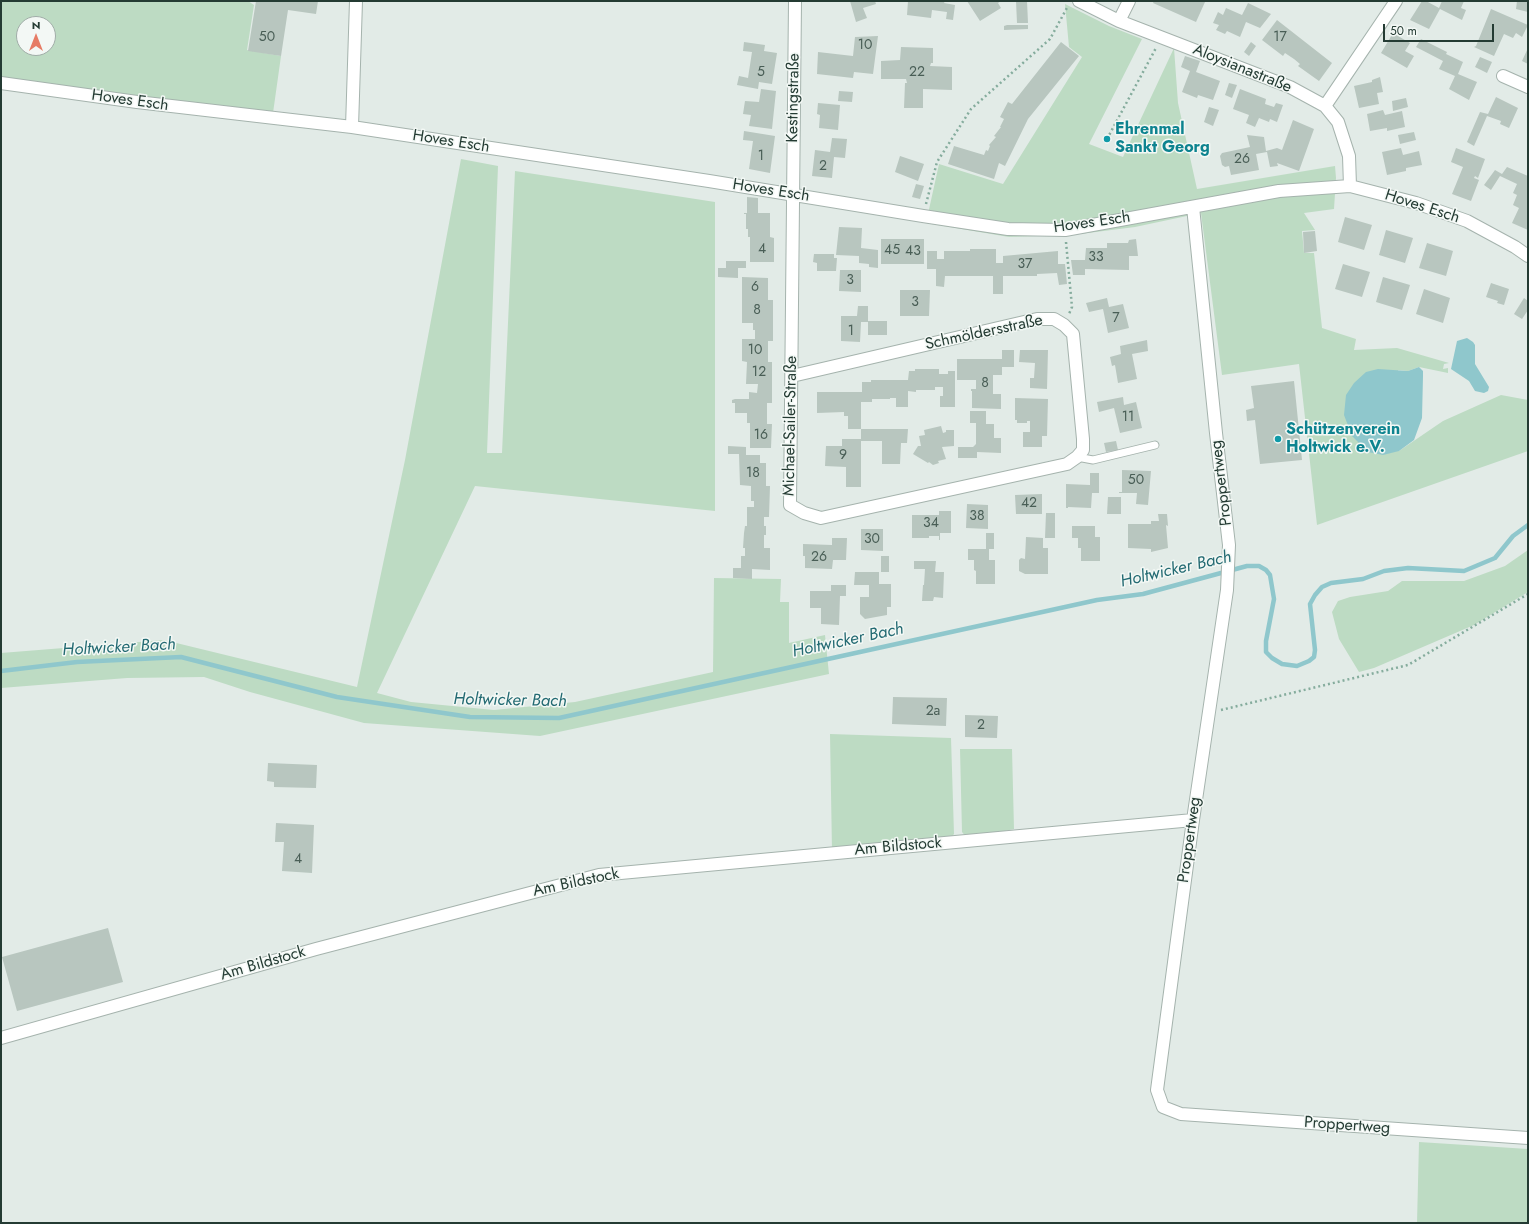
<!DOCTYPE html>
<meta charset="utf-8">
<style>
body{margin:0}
#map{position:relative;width:1529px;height:1224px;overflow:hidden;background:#e2ebe7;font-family:Jost,sans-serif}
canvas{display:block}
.frame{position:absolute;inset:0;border:2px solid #243b33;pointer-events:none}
.north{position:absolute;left:16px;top:16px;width:40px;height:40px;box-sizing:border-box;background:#f3f8f5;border:1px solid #a0aca7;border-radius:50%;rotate:0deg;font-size:11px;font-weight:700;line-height:16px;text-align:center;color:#243b33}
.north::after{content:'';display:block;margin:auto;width:14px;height:18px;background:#e67c65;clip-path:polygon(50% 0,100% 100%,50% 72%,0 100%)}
.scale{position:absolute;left:1383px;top:24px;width:111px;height:18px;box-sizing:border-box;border:2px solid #243b33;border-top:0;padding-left:5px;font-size:12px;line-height:14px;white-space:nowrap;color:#243b33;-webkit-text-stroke:3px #f3f8f5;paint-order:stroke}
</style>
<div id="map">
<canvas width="1529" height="1224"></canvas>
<div class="frame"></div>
<div class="north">N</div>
<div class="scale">50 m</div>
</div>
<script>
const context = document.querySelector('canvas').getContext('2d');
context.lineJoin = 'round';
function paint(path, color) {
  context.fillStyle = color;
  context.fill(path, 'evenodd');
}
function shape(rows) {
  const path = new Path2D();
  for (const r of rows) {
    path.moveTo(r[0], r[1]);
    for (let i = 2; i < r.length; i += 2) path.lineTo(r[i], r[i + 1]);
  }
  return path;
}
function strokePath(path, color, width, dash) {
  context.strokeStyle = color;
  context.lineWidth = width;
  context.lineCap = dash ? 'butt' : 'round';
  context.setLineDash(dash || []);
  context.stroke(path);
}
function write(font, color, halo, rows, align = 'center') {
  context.font = font + ' Jost,sans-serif';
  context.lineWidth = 3;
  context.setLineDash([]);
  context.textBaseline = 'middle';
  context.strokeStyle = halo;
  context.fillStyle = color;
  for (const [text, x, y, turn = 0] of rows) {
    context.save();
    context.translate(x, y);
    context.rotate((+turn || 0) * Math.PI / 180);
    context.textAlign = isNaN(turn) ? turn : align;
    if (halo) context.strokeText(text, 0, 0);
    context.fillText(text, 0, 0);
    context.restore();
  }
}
paint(shape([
 [1,1,248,1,254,5,247,50,281,56,273,113,75,88,1,77],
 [24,24,48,24,48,48,24,48],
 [1065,4,1109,26,1142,39,1089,144,1123,157,1174,48,1178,103,1197,189,1335,166,1336,178,1334,209,1304,213,1315,230,1302,231,1304,253,1314,253,1322,328,1356,339,1354,350,1397,348,1449,363,1444,364,1443,369,1448,368,1448,373,1419,367,1408,371,1398,370,1399,451,1443,421,1501,395,1528,400,1528,451,1317,525,1299,364,1222,375,1201,213,1135,227,1072,235,1009,237,926,223,939,164,1003,184,1082,57,1069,47],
 [461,159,498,166,487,453,502,453,515,171,715,202,715,511,475,486,377,693,411,702,494,710,575,702,713,672,714,578,781,579,780,602,789,602,789,643,825,635,829,674,540,736,364,723,250,692,204,677,127,678,1,688,1,653,164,640,357,687,405,460],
 [1528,550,1528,592,1474,625,1374,668,1359,672,1339,639,1332,612,1338,601,1350,597,1388,591,1402,581,1464,581,1505,566],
 [830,734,951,738,954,834,948,841,832,851],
 [960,749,1012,749,1014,829,968,839,962,832],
 [1419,1142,1528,1149,1528,1223,1417,1223]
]), '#bddbc3');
paint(shape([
 [1467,338,1473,342,1475,345,1475,364,1489,387,1488,391,1484,393,1475,391,1469,381,1451,369,1457,341],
 [1419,367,1423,371,1423,376,1422,418,1414,440,1399,451,1383,455,1368,452,1352,436,1344,415,1346,395,1354,383,1366,372,1378,369,1408,371]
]), '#8fc7cc');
strokePath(shape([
 [1,671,77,662,181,657,337,697,470,717,559,718,1097,600,1143,594,1247,566,1259,566,1266,570,1270,575,1274,599,1266,641,1266,652,1272,658,1282,664,1297,666,1309,661,1314,657,1315,650,1310,604,1315,595,1322,587,1331,583,1363,579,1384,571,1408,568,1464,571,1495,558,1513,536,1528,525]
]), '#8fc7cc', 4.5);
paint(shape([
 [256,1,318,1,316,14,288,10,281,56,248,51],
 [850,1,875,1,876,4,863,8,867,18,856,22],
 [908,1,945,1,944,3,955,5,953,20,946,19,947,12,932,10,931,18,907,15],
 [967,1,1001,1,998,3,1001,8,980,21],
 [1016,1,1027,1,1028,23,1017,23],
 [1154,1,1203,1,1205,2,1196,22,1153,3],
 [1422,1,1426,1,1439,8,1442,1,1464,1,1461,8,1466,10,1462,20,1440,9,1429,29,1410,20],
 [1517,1,1528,1,1528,12,1516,9],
 [1248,3,1271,14,1260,28,1246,22,1240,37,1227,31,1225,34,1216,30,1219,25,1213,23,1218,12,1223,15,1226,8,1242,15],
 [1491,9,1528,25,1522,37,1516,33,1513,38,1504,34,1494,56,1474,47,1476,46],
 [1277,20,1332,63,1319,81,1298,66,1300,64,1294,59,1285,53,1283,56,1262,40],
 [1007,25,1028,25,1028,29,1004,30,1004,26],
 [1393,33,1410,43,1405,51,1414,56,1407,68,1381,53],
 [878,36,873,74,854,72,853,78,817,74,818,52,853,56,855,37],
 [1421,39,1447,52,1446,54,1463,62,1458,74,1477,82,1469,100,1449,89,1455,76,1439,69,1443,61,1416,47],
 [744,42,765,45,764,51,777,53,772,84,759,82,758,89,737,85,739,76,748,78,752,52,743,51],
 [1061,42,1079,56,1028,119,1005,166,999,163,994,179,948,164,954,146,984,155,986,150,988,151,990,146,989,145,996,137,994,136,1001,127,1000,127,1004,119,1000,117,1008,102,1012,104],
 [1251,42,1256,46,1249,56,1244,52],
 [901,47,933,48,933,63,931,63,930,66,952,67,952,90,923,89,923,108,904,108,905,83,907,83,906,79,881,79,881,61,900,60],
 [1528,48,1528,64,1522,61],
 [1185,56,1200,61,1196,72,1220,81,1213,100,1198,95,1197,98,1182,92,1190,71,1181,67],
 [1480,57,1492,62,1487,73,1475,67],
 [1380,77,1383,92,1377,93,1379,104,1359,108,1354,86,1372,82,1372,80],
 [1229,83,1237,85,1232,98,1225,95],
 [761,89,776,91,772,129,749,126,751,115,743,114,745,101,759,102],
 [1240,89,1266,99,1265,104,1274,107,1276,103,1283,105,1277,122,1270,119,1269,122,1259,118,1255,127,1246,123,1249,115,1233,109],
 [839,91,853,92,852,102,838,101],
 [1496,97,1518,108,1509,128,1500,124,1501,121,1487,116,1474,146,1467,142,1480,112,1488,114],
 [1406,98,1408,107,1393,111,1392,101],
 [818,103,840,105,838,130,819,128,820,115,817,114],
 [1209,107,1219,110,1213,126,1204,122],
 [1383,110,1385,115,1402,111,1405,127,1387,131,1387,128,1370,131,1367,114],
 [1293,120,1314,129,1299,171,1277,163,1278,166,1270,167,1267,152,1256,154,1259,170,1231,175,1229,166,1225,167,1222,165,1220,156,1222,153,1250,147,1247,135,1264,137,1266,151,1277,148,1282,150],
 [744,131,775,136,770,173,749,169,753,141,743,140],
 [1414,132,1416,140,1400,144,1398,135],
 [832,138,847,139,845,158,834,157,832,178,812,176,815,150,830,152],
 [1401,148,1403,155,1419,151,1422,165,1406,168,1406,171,1387,175,1382,152],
 [1456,148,1485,159,1478,178,1475,176,1474,178,1479,180,1471,201,1452,194,1463,167,1451,162],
 [900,156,924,164,918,181,895,172],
 [1507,167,1528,176,1528,230,1512,223,1519,208,1513,205,1517,195,1513,193,1517,184,1500,176,1491,190,1484,185,1495,170,1502,174],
 [916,184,924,186,920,199,912,197],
 [747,197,758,198,758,213,770,213,770,237,774,238,774,262,750,262,750,237,748,237,748,229,746,229,746,214,744,214,744,213,747,213],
 [1345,217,1372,225,1364,250,1338,242],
 [839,227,862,228,861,248,878,250,878,268,869,267,869,264,859,263,859,256,836,255],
 [1386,230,1413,238,1405,263,1379,255],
 [1315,231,1317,251,1304,253,1303,232],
 [881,239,924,239,924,264,881,264],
 [1136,239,1138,256,1129,256,1129,270,1085,269,1085,275,1073,275,1071,260,1085,260,1086,248,1107,248,1107,243,1128,243,1129,240],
 [1427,243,1453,251,1446,276,1419,268],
 [970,249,996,249,996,263,1003,263,1003,256,1058,251,1058,264,1065,264,1067,284,1059,285,1057,273,1037,274,1037,276,1003,276,1003,294,993,294,993,276,945,276,944,287,936,286,936,269,927,269,927,251,937,251,937,259,944,259,944,251,970,251],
 [814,254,834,254,834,258,837,258,836,271,817,271,817,263,813,262],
 [726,261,746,261,746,268,738,268,738,278,718,277,718,268,726,268],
 [1343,264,1370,272,1362,297,1335,289],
 [840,270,861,270,861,292,839,291],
 [742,277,768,278,768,300,773,300,773,341,768,341,768,362,772,362,772,403,767,403,767,424,772,424,771,448,750,448,750,423,747,423,747,413,735,413,735,403,732,403,732,400,735,399,749,399,749,392,757,393,758,384,746,384,747,362,742,361,742,339,755,339,755,330,753,330,753,323,742,323],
 [1383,277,1410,285,1402,310,1376,302],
 [1491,283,1509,289,1504,305,1497,303,1498,301,1486,297],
 [1424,289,1450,298,1443,323,1416,314],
 [900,290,930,290,929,316,900,316],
 [1107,298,1109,307,1123,304,1129,328,1108,333,1103,309,1089,312,1086,303],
 [1524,298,1528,301,1528,310,1522,319,1514,314],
 [858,306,868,306,868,322,861,322,860,342,841,341,841,316,857,316],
 [868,321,887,321,887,335,868,335],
 [1147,340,1148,351,1132,354,1137,379,1118,383,1115,365,1112,366,1110,357,1121,354,1120,346],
 [1002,350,1014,350,1014,367,1002,367,1002,375,993,375,993,394,1001,394,1001,409,972,408,972,391,971,391,971,389,976,389,976,380,957,380,957,359,1002,359],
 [1020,350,1048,350,1047,389,1030,388,1030,378,1034,378,1035,363,1019,362],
 [915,369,939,369,939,374,948,374,948,371,955,371,955,407,940,407,940,396,943,396,943,387,935,387,935,390,916,390,916,392,908,391,908,407,896,407,896,398,890,398,890,399,872,399,872,402,861,402,861,429,848,429,848,416,844,416,844,412,817,413,817,392,862,392,862,382,871,382,871,380,908,380,909,371,915,371],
 [1294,381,1302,460,1260,464,1255,420,1247,421,1246,410,1254,408,1251,386],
 [1123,397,1124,405,1136,402,1142,428,1120,433,1114,408,1099,412,1097,402],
 [1015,398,1048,399,1047,436,1042,436,1042,447,1023,447,1023,432,1030,432,1030,421,1027,421,1027,423,1017,423,1017,420,1015,420],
 [970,411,986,411,986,424,994,424,994,438,1001,438,1001,453,977,452,977,458,958,458,958,447,973,447,976,444,976,423,970,423],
 [941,426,943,433,946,432,946,430,954,430,954,446,942,447,946,459,938,461,939,463,933,465,929,462,928,463,913,454,918,446,921,446,919,436,925,435,924,430],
 [861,429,908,429,907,443,901,443,900,464,882,464,882,441,861,441,861,487,846,487,846,467,825,466,826,446,842,446,842,439,861,439],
 [1116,441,1118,450,1106,452,1104,443],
 [728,446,746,447,746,455,760,455,760,463,766,463,766,486,770,486,769,517,764,517,764,526,766,526,766,535,764,535,764,548,770,548,770,570,752,569,752,579,733,578,733,568,741,568,741,556,745,556,745,548,743,548,744,533,745,526,747,526,747,507,754,507,754,501,751,501,751,486,740,485,739,454,728,454],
 [1122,470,1151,471,1148,505,1136,504,1137,493,1119,493,1119,492,1122,492],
 [1090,473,1099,473,1099,493,1092,493,1091,508,1068,507,1068,508,1066,508,1066,484,1090,485],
 [1042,494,1042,514,1016,514,1015,495],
 [1108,497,1121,497,1121,514,1107,514],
 [967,504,988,505,988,529,966,528],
 [939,511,951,511,951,533,940,533,940,540,939,540,939,536,929,536,929,538,912,538,912,515,939,515],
 [1046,513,1055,513,1055,538,1045,538],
 [1158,514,1167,514,1168,526,1166,525,1168,548,1151,552,1151,549,1128,548,1128,524,1151,524,1151,521,1159,521],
 [1072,526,1095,526,1095,537,1100,537,1100,561,1081,561,1081,548,1078,548,1078,538,1072,538],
 [861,529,883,529,883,551,861,550],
 [986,533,994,533,994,549,989,549,989,560,995,560,995,584,976,584,976,571,974,570,974,560,968,560,968,549,986,549],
 [1026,537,1043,538,1043,548,1048,548,1048,574,1025,574,1019,571,1019,560,1021,558,1025,559],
 [832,538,847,538,846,560,833,560,832,569,805,568,805,556,803,556,803,544,832,545],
 [881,556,889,556,889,572,881,572],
 [914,561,936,561,935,572,944,572,943,598,934,597,933,601,922,601,923,585,924,585,925,569,914,569],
 [855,572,879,572,879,584,891,584,891,607,887,607,887,615,865,619,860,614,860,597,869,597,869,585,854,585],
 [831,585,846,585,846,596,840,596,839,625,821,624,821,608,810,608,810,591,831,591],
 [893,697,947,698,946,726,892,724],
 [965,715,998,716,997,738,965,737],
 [268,763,317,765,316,788,274,787,274,782,267,781],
 [276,823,314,825,312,873,282,871,284,842,275,842],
 [108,928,123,982,17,1011,2,957]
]), '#b8c6bf');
const service = shape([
 [1077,457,1093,460,1155,445]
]);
const minor = shape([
 [1079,1,1119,21,1290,87,1325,106,1338,122,1349,156,1350,186],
 [1119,21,1129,1],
 [1503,76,1528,87],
 [1,83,137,102,352,127,709,181,923,216,1008,229,1065,230,1279,191,1350,186,1416,203,1467,221,1515,247,1528,256],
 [1325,106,1396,1],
 [352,127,356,1],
 [1193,207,1216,433,1229,545,1227,590,1193,820,1157,1090,1163,1107,1181,1114,1528,1138],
 [792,376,1037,319,1054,319,1064,325,1073,334,1083,439,1083,450,1077,457,1067,464,821,518,804,513,790,505,795,1],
 [1,1038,316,949,599,875,1193,820]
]);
strokePath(service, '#a5b3ad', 9);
strokePath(minor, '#a5b3ad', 14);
strokePath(shape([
 [1107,139,1156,48],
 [926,204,937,162,971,109,1050,39,1068,6],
 [1066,242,1072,307,1069,314],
 [1221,710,1408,665,1528,594]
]), '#85ac9d', 2.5, [2, 3]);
strokePath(service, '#fff', 7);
strokePath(minor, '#fff', 12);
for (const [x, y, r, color] of [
 [1107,139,4,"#0f9aa8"],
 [1278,439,4,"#0f9aa8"]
]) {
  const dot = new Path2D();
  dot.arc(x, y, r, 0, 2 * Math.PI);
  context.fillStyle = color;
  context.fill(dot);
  strokePath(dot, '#f3f8f5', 1.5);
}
write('14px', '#495e56', null, [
 ["50",267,38],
 ["17",1280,38],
 ["10",865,46],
 ["5",761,73],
 ["22",917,73],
 ["1",761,157],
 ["26",1242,160],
 ["2",823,167],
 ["4",762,250],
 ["45",892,251],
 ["43",913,252],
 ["33",1096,258],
 ["37",1025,265],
 ["3",850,281],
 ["6",755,288],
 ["3",915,303],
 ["8",757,311],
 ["7",1116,319],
 ["1",851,332],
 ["10",755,351],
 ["12",759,373],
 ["8",985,384],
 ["11",1128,418],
 ["16",761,436],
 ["9",843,456],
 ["18",753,474],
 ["50",1136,481],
 ["42",1029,504],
 ["38",977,517],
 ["34",931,524],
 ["30",872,540],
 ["26",819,558],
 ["2a",933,712],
 ["2",981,726],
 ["4",298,860]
]);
write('16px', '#243b33', '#f3f8f5', [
 ["Aloysianastraße",1242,69,22],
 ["Kestingstraße",794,98,-89],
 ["Hoves Esch",130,101,8],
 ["Hoves Esch",451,142,9],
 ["Hoves Esch",771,191,9],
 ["Hoves Esch",1422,207,18],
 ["Hoves Esch",1092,223,-8],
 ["Schmöldersstraße",984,333,-12],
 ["Michael-Sailer-Straße",791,426,-89],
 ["Proppertweg",1222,483,-97],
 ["Proppertweg",1190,840,-82],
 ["Am Bildstock",898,847,-5],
 ["Am Bildstock",576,883,-12],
 ["Am Bildstock",263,964,-16],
 ["Proppertweg",1347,1126,4]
]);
write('bold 16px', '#0d838f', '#f3f8f5', [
 ["Ehrenmal",1115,130],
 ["Sankt Georg",1115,148],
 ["Schützenverein",1286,430],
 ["Holtwick e.V.",1286,448]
], 'left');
write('italic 17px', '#236a72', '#f3f8f5', [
 ["Holtwicker Bach",1176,570,-13],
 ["Holtwicker Bach",848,641,-12],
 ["Holtwicker Bach",119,648,-3],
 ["Holtwicker Bach",510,701,1]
]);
</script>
